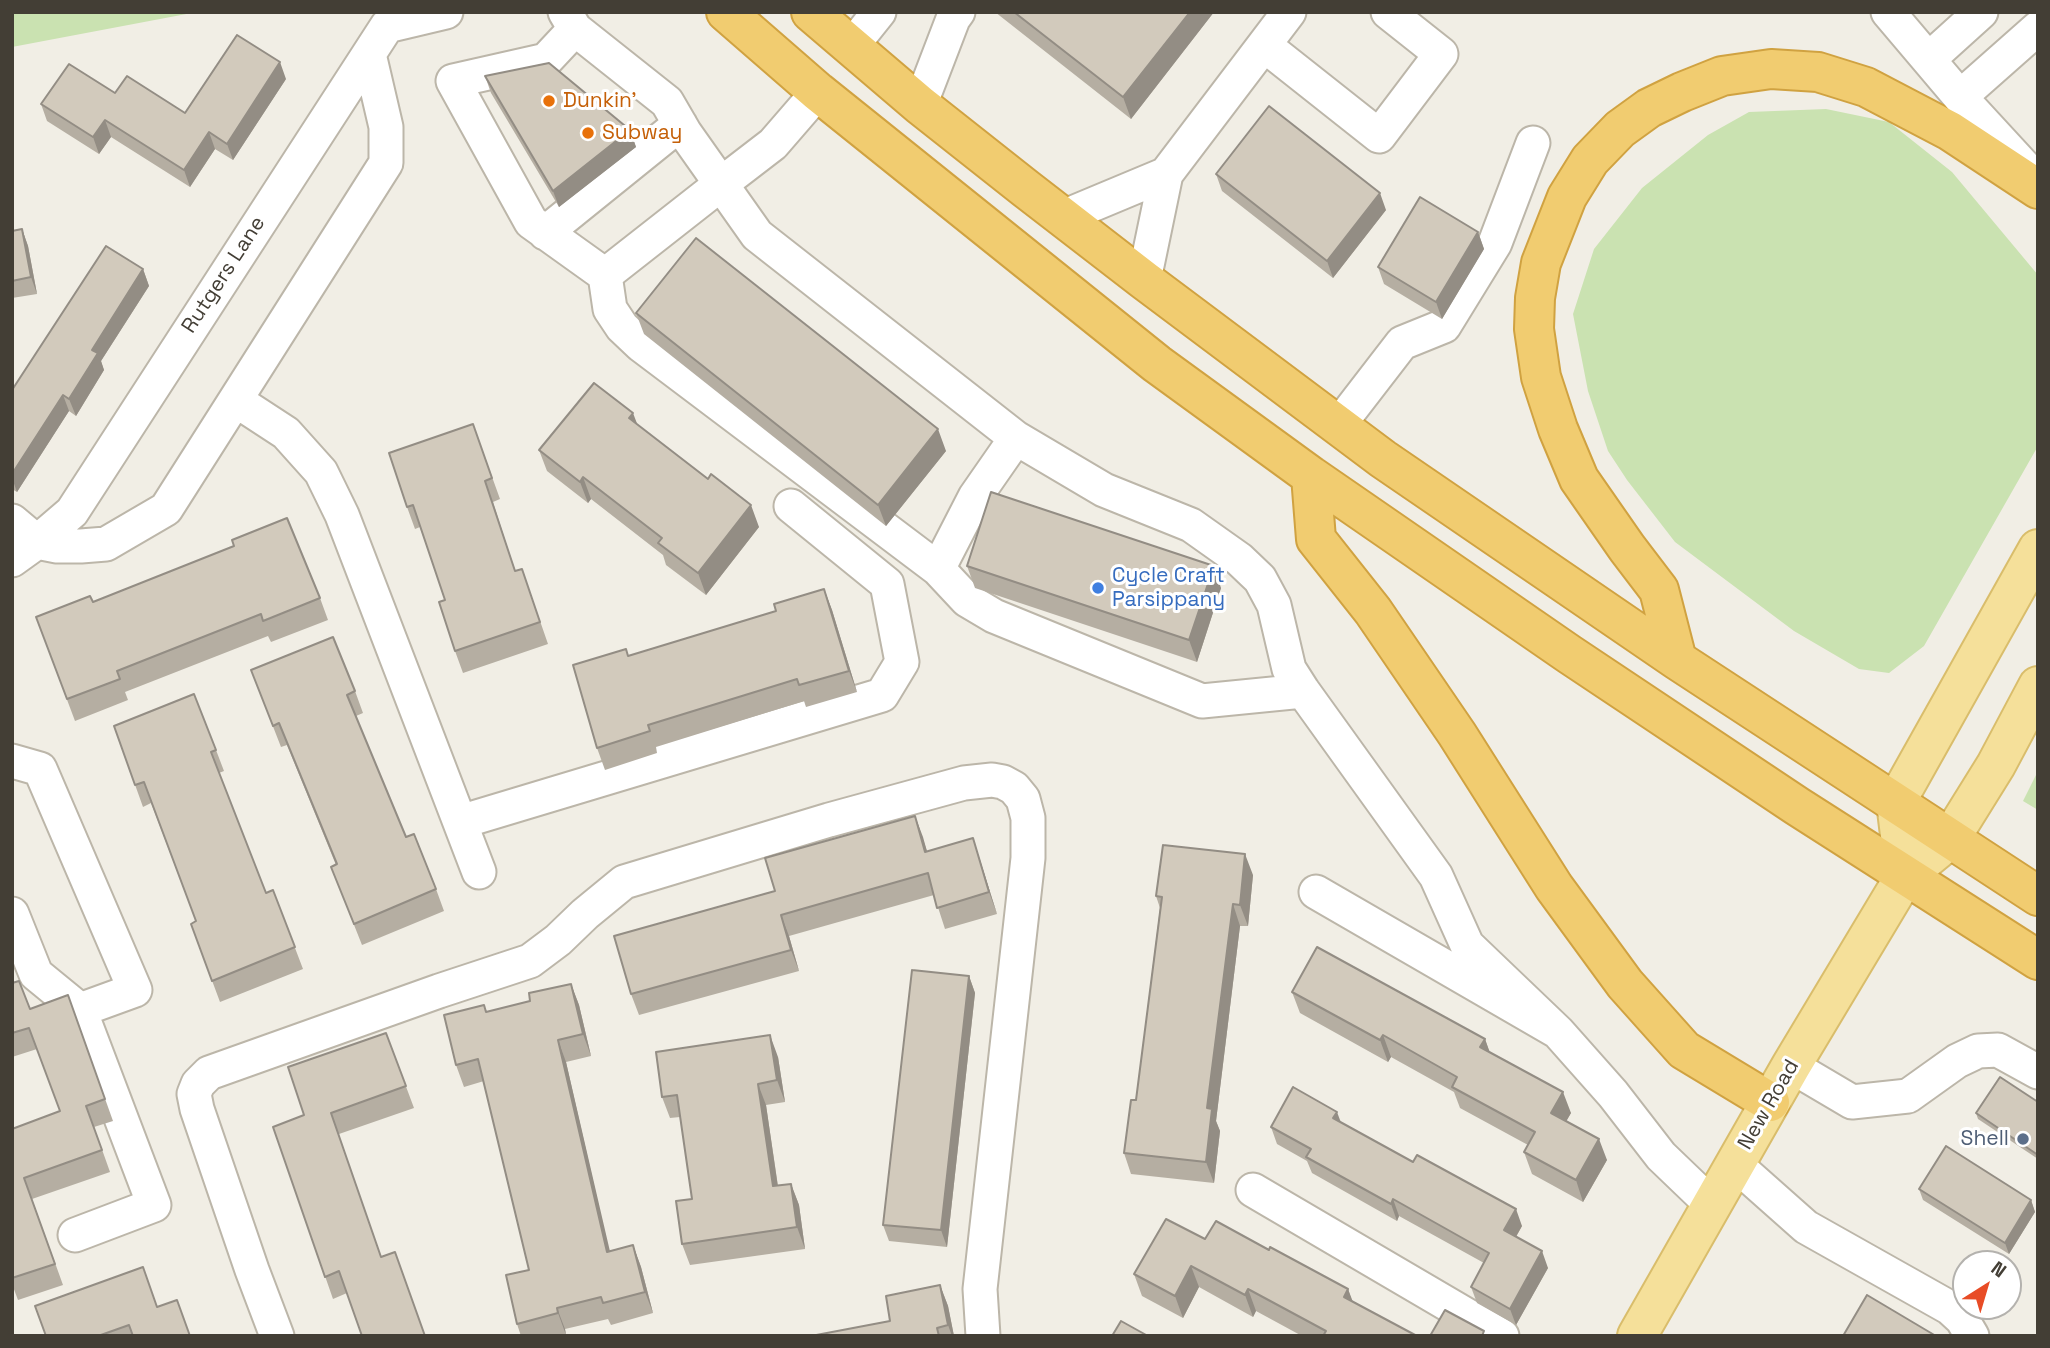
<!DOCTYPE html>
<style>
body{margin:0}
#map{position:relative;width:2050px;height:1348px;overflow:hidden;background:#f1eee5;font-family:"Space Grotesk",sans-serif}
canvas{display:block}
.frame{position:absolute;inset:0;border:14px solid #433e35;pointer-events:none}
.north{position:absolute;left:1952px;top:1250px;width:70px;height:70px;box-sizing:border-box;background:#fff;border:2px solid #b4b2ae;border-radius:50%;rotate:37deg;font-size:19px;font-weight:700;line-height:28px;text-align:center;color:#433e35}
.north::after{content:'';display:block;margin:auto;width:24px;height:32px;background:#e84c26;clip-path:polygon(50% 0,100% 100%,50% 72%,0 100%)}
</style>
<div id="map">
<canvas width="2050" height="1348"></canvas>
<div class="frame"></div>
<div class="north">N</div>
</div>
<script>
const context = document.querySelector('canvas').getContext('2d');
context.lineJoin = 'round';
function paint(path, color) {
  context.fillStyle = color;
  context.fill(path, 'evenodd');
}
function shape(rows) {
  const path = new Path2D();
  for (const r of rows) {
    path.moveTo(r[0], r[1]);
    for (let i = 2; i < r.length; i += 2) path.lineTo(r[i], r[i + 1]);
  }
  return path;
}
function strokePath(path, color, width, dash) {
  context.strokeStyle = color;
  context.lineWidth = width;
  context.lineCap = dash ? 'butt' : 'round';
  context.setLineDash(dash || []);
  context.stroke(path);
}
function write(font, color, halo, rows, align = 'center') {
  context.font = font + ' "Space Grotesk",sans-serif';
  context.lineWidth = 6;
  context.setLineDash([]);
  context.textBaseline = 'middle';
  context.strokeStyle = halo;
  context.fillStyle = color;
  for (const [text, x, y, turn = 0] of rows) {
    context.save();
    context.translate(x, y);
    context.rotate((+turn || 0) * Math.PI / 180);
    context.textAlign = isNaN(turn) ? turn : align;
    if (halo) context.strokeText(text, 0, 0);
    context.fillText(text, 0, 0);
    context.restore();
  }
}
paint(shape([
 [12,12,197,12,12,47],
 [1826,109,1889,122,1952,172,2038,275,2038,446,1924,646,1889,673,1859,669,1794,631,1675,542,1627,480,1608,451,1588,391,1573,314,1594,249,1642,188,1708,135,1749,112],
 [2038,771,2038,810,2023,801]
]), '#cae2b1');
const minor = shape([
 [565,12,575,29,667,102,685,133,721,184,605,275,531,222,453,81,546,60,575,29],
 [1888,12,1960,97,2030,173],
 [1264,45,1379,136,1441,54,1388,12],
 [851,47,879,12],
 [1929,59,1981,12],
 [818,92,773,144,721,184,757,235,1016,438,1104,490,1191,525,1239,559,1260,579,1274,605,1289,669,1303,691,1436,876,1467,945,1558,1032],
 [1960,97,2038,28],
 [920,105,953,19,958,12],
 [1063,217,1166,174],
 [545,233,680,124],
 [605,275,610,309,622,327,641,345,938,569],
 [1144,280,1166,174,1289,12],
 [237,401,286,433,321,472,342,515,479,872],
 [1338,426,1402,343,1444,326,1495,243,1533,143],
 [1016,438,975,497,938,569,967,600,994,616,1202,701,1303,691],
 [12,521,37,542,57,546,81,546,106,544,166,509,386,163,386,127,369,54],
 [12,560,37,542,72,512,387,26,446,12],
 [12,761,40,769,135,990,80,1010,154,1205,75,1235],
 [460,822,882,695,902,662,887,584,791,506],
 [1316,892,1558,1032,1613,1094,1661,1156,1711,1204],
 [12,914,36,974,80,1010],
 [1791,1066,1852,1102,1908,1096,1957,1061,1978,1051,1998,1050,2038,1072],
 [1735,1164,1806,1227,1950,1308,1962,1319,1972,1336],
 [1253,1190,1502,1336],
 [277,1336,252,1270,197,1109,194,1094,198,1084,209,1073,439,991,530,961,558,940,585,914,624,882,829,820,964,783,992,780,1003,782,1014,788,1023,799,1028,818,1028,858,980,1289,983,1336]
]);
const major = shape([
 [1905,876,1896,802,2038,549],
 [1637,1336,1791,1066,1905,876,1950,839,1996,765,2038,686]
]);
const highway = shape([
 [726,12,818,92,1157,364,1311,476,1569,654,1797,806,2038,960],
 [811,12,920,105,1025,188,1144,280,1383,459,1677,660,2038,896],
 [1311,476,1316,539,1373,611,1457,734,1554,887,1625,984,1684,1050,1770,1102],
 [1677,660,1659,590,1627,548,1579,479,1558,429,1541,377,1534,329,1535,298,1541,263,1567,197,1590,160,1620,129,1649,108,1682,92,1722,76,1771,69,1818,72,1866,87,1950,131,2038,189]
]);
strokePath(minor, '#bcb6a9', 37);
strokePath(major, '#d9bd6b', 42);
strokePath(highway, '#d0a241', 42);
strokePath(minor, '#fff', 33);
strokePath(major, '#f5e09a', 38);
strokePath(highway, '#f1cc70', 38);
paint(shape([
 [995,12,1214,12,1131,119],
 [485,76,630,130,636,147,559,207,491,93],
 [286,79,233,160,215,149,190,187,111,137,99,154,47,121,41,104,115,93,185,113],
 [1216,174,1386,210,1333,278,1222,191],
 [22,229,28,246,37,294,12,298,12,231],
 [1478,232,1484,249,1442,319,1384,284,1378,267],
 [143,269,149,286,101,361,104,370,76,416,69,411,17,492,12,489,12,390],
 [636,313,946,451,886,526,644,334],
 [473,424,500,499,493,502,515,571,522,569,548,644,463,673,455,651,445,600,420,527,415,529,407,507],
 [637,425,759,527,706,595,666,565,663,555,591,499,588,503,547,471,539,450],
 [967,566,1221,588,1197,662,975,588],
 [824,589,832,610,857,692,806,707,804,701,656,747,657,753,605,770,597,748,628,656,776,611],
 [320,598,328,620,271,642,268,636,125,692,128,700,75,721,36,617,93,602],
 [251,670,355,691,363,713,356,716,406,837,436,889,444,911,362,945,331,867,336,865,287,745,281,747],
 [114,726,216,750,224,771,219,773,266,893,273,890,303,969,220,1002,191,924,196,921,151,803,143,807],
 [915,816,927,851,980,860,997,914,945,929,934,895,789,936,799,971,639,1015,631,994,775,891],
 [1253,875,1248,926,1240,926,1216,1121,1220,1131,1214,1183,1131,1174,1124,1153,1136,1100,1160,908,1156,896],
 [969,976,975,993,947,1247,889,1241,883,1225],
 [12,983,30,1009,68,995,113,1121,94,1127,110,1172,32,1199,63,1285,18,1300,12,1284,12,1129,60,1111,37,1049,12,1057],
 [571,984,579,1005,591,1056,566,1062,609,1251,633,1245,641,1267,653,1313,611,1325,608,1319,565,1329,566,1335,563,1336,521,1336,517,1324,529,1270,484,1081,464,1087,456,1065,487,1012,530,1001],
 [1292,992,1485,1039,1489,1051,1571,1113,1566,1121,1607,1160,1583,1202,1532,1174,1524,1152,1528,1145,1460,1108,1454,1092,1391,1057,1388,1062,1300,1013],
 [386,1033,414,1108,339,1134,347,1293,333,1299,273,1127,304,1115],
 [778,1057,785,1102,766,1105,778,1186,791,1184,799,1205,805,1249,690,1265,682,1244,692,1199,680,1117,670,1118,662,1097],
 [2038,1102,2038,1159,1978,1119,1976,1113],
 [1341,1122,1522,1226,1516,1237,1548,1268,1516,1325,1477,1303,1471,1287,1484,1263,1399,1216,1397,1221,1312,1173,1307,1161,1277,1144,1271,1127],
 [1919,1189,2031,1200,2035,1212,2009,1254,1923,1200],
 [1205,1239,1269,1250,1348,1289,1352,1301,1417,1336,1302,1336,1256,1311,1253,1317,1199,1287,1183,1318,1142,1296,1134,1274],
 [940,1285,948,1306,954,1336,811,1336,890,1321],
 [157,1307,190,1336,46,1336]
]), '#b5aea2');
paint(shape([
 [1190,12,1214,12,1131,119,1123,97],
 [280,62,286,79,233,160,227,144],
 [105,120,111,137,99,154,93,137],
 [630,130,636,147,559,207,553,191],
 [209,132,215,149,190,187,184,170],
 [1380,193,1386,210,1333,278,1327,261],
 [22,229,28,246,37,294,31,277],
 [1478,232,1484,249,1442,319,1436,302],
 [143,269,149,286,101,361,104,370,76,416,69,399,92,350],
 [63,395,69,411,17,492,12,478,12,474],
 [633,413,641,434,629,418],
 [938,429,946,451,886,526,878,505],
 [583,477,591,499,588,503,580,482],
 [751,505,759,527,706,595,698,573],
 [1214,566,1221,588,1197,662,1189,640],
 [824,589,832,610,857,692,849,671],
 [915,816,923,837,933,873,925,852],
 [973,838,980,860,997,914,989,892],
 [1245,854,1253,875,1248,926,1240,905],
 [1233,904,1240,926,1216,1121,1220,1131,1214,1183,1206,1162,1207,1108],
 [781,915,789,936,799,971,791,950],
 [969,976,975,993,947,1247,941,1230],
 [571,984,579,1005,591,1056,583,1034],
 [770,1035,778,1057,785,1102,777,1080],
 [1383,1035,1391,1057,1388,1062,1380,1040],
 [1485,1039,1493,1061,1480,1047],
 [558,1040,566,1062,615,1273,607,1252],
 [758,1084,766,1105,781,1208,773,1186],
 [1563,1092,1571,1113,1559,1134,1551,1113],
 [1337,1112,1343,1128,1333,1118],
 [1599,1139,1607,1160,1583,1202,1576,1180],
 [791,1184,799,1205,805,1249,797,1227],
 [1393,1199,1399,1216,1397,1221,1391,1204],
 [2031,1200,2035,1212,2009,1254,2005,1243],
 [1516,1209,1522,1226,1510,1247,1504,1230],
 [633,1245,641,1267,653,1313,645,1292],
 [1542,1251,1548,1268,1516,1325,1510,1309],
 [1191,1266,1199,1287,1183,1318,1175,1296],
 [940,1285,948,1306,954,1336,952,1336,948,1325],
 [1248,1289,1256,1311,1253,1317,1245,1295],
 [1348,1289,1356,1310,1344,1297],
 [557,1308,565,1329,566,1335,558,1313]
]), '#938d84');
const building = shape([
 [1014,12,1190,12,1123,97,1014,12],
 [237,35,280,62,227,144,209,132,184,170,105,120,93,137,41,104,69,64,115,93,127,76,185,113,237,35],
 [549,63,630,130,553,191,485,76,549,63],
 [1269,106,1380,193,1327,261,1216,174,1269,106],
 [1420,197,1478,232,1436,302,1378,267,1420,197],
 [22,229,31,277,12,281,12,231,22,229],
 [696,238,938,429,878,505,636,313,696,238],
 [106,246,143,269,92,350,98,353,69,399,63,395,12,474,12,390,106,246],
 [594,383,633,413,629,418,708,479,711,474,751,505,698,573,658,543,662,538,583,477,580,482,539,450,594,383],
 [473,424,492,478,485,481,515,571,522,569,540,622,455,651,439,602,445,600,413,505,407,507,389,453,473,424],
 [991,492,1214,566,1189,640,967,566,991,492],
 [287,518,320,598,263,621,261,614,117,671,120,679,67,699,36,617,90,596,93,602,234,546,232,540,287,518],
 [824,589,849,671,799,685,797,679,648,725,650,731,597,748,573,665,626,649,628,656,776,611,774,604,824,589],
 [333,637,355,691,347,695,406,837,414,834,436,889,354,924,331,867,337,864,279,723,273,726,251,670,333,637],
 [194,694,216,750,211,752,266,893,273,890,295,947,212,981,191,924,196,921,144,782,135,785,114,726,194,694],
 [915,816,925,852,973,838,989,892,937,908,928,873,781,915,791,950,631,994,614,936,775,891,765,858,915,816],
 [1163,845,1245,854,1240,905,1233,904,1207,1108,1212,1109,1206,1162,1124,1153,1131,1100,1136,1100,1162,897,1156,896,1163,845],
 [1317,947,1485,1039,1480,1047,1563,1092,1551,1113,1599,1139,1576,1180,1524,1152,1535,1132,1452,1087,1457,1077,1383,1035,1380,1040,1292,992,1317,947],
 [912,970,969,976,941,1230,883,1225,912,970],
 [19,981,30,1009,68,995,105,1099,86,1106,102,1150,24,1178,55,1264,12,1278,12,1129,60,1111,29,1028,12,1033,12,983,19,981],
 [571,984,583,1034,558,1040,607,1252,633,1245,645,1292,603,1303,601,1297,557,1308,558,1313,517,1324,506,1275,529,1270,478,1059,456,1065,444,1015,484,1005,486,1012,530,1001,529,993,571,984],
 [386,1033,406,1086,331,1113,381,1257,395,1252,425,1336,362,1336,339,1271,325,1277,273,1127,304,1115,288,1067,386,1033],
 [770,1035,777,1080,758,1084,773,1186,791,1184,797,1227,682,1244,676,1201,692,1199,677,1095,662,1097,656,1052,770,1035],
 [2000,1077,2038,1102,2038,1155,1976,1113,2000,1077],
 [1293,1087,1337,1112,1333,1118,1413,1162,1417,1155,1516,1209,1504,1230,1542,1251,1510,1309,1471,1287,1489,1253,1393,1199,1391,1204,1306,1157,1311,1149,1271,1127,1293,1087],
 [1946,1146,2031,1200,2005,1243,1919,1189,1946,1146],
 [1166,1219,1205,1239,1216,1221,1269,1250,1270,1247,1348,1289,1344,1297,1417,1336,1323,1336,1326,1331,1248,1289,1245,1295,1191,1266,1175,1296,1134,1274,1166,1219],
 [143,1267,157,1307,177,1300,190,1336,133,1336,129,1325,98,1336,46,1336,35,1306,143,1267],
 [940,1285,948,1325,937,1328,939,1336,811,1336,890,1321,886,1296,940,1285],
 [1867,1295,1936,1336,1843,1336,1867,1295],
 [1445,1310,1484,1331,1482,1336,1430,1336,1445,1310],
 [1121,1321,1148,1336,1112,1336,1121,1321]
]);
paint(building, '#d2cabc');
strokePath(building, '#938d84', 2);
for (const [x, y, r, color] of [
 [549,101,7,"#e8710a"],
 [588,133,7,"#e8710a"],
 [1098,588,7,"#3f7fe0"],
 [2023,1139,7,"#5c6f8a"]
]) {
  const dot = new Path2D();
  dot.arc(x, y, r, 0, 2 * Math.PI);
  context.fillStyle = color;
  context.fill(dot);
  strokePath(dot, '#fff', 2.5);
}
write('21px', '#c56008', '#fff', [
 ["Dunkin'",563,101],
 ["Subway",602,133]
], 'left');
write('21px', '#433e35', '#fff', [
 ["Rutgers Lane",224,275,-57],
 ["New Road",1769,1105,-60]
]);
write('21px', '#366cbe', '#fff', [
 ["Cycle Craft",1112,576],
 ["Parsippany",1112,600]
], 'left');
write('21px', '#4e5e75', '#fff', [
 ["Shell",2009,1139]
], 'right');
</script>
